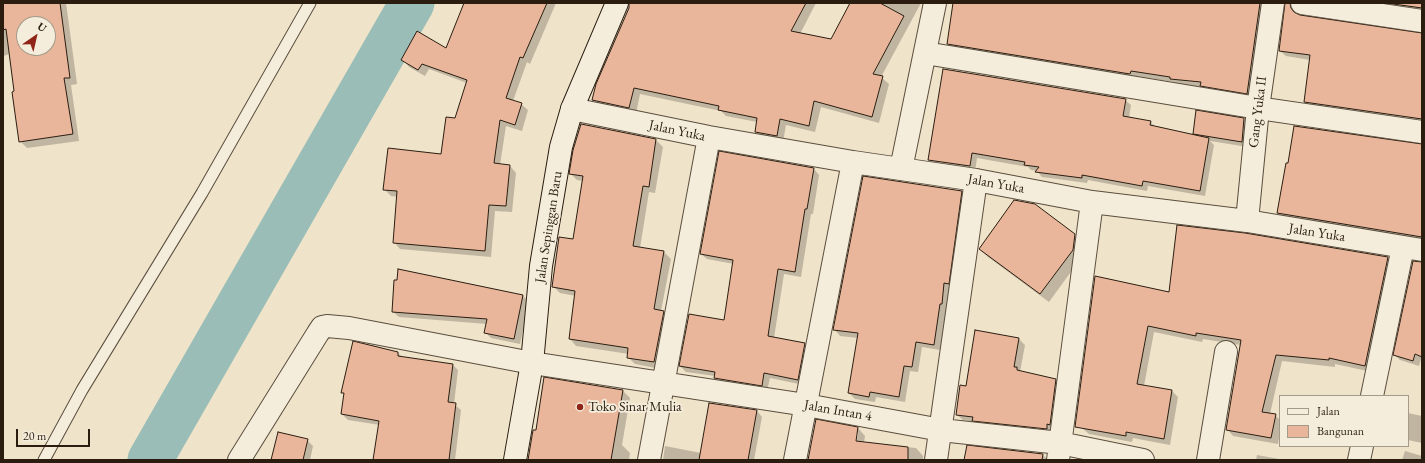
<!DOCTYPE html>
<style>
body{margin:0}
#map{position:relative;width:1425px;height:463px;overflow:hidden;background:#efe3c9;font-family:"EB Garamond",serif}
canvas{display:block}
.frame{position:absolute;inset:0;border:4px solid #2a1d10;pointer-events:none}
.legend{position:absolute;left:1279px;top:395px;width:130px;height:52px;box-sizing:border-box;background:#f5eddc;border:1px solid #a49a8a;margin:0;padding:5px 7px;list-style:none;font-size:12px;color:#2a1d10}
.legend li{display:flex;align-items:center;gap:8px;height:20px}
.legend b{width:20px;border:1px solid #a49a8a}
.north{position:absolute;left:16px;top:16px;width:40px;height:40px;box-sizing:border-box;background:#f5eddc;border:1px solid #a49a8a;border-radius:50%;rotate:34deg;font-size:11px;font-weight:700;line-height:16px;text-align:center;color:#2a1d10}
.north::after{content:'';display:block;margin:auto;width:14px;height:18px;background:#8f2418;clip-path:polygon(50% 0,100% 100%,50% 72%,0 100%)}
.scale{position:absolute;left:16px;top:429px;width:74px;height:18px;box-sizing:border-box;border:2px solid #2a1d10;border-top:0;padding-left:5px;font-size:12px;line-height:14px;white-space:nowrap;color:#2a1d10;-webkit-text-stroke:3px #f5eddc;paint-order:stroke}
</style>
<div id="map">
<canvas width="1425" height="463"></canvas>
<div class="frame"></div>
<ul class="legend">
<li><b style="height:5px;background:#f5eddc"></b>Jalan</li>
<li><b style="height:11px;background:#e9b69b"></b>Bangunan</li>
</ul>
<div class="north">U</div>
<div class="scale">20 m</div>
</div>
<script>
const context = document.querySelector('canvas').getContext('2d');
context.lineJoin = 'round';
function paint(path, color) {
  context.fillStyle = color;
  context.fill(path, 'evenodd');
}
function shape(rows) {
  const path = new Path2D();
  for (const r of rows) {
    path.moveTo(r[0], r[1]);
    for (let i = 2; i < r.length; i += 2) path.lineTo(r[i], r[i + 1]);
  }
  return path;
}
function strokePath(path, color, width, dash) {
  context.strokeStyle = color;
  context.lineWidth = width;
  context.lineCap = dash ? 'butt' : 'round';
  context.setLineDash(dash || []);
  context.stroke(path);
}
function write(font, color, halo, rows, align = 'center') {
  context.font = font + ' "EB Garamond",serif';
  context.lineWidth = 3.5;
  context.setLineDash([]);
  context.textBaseline = 'middle';
  context.strokeStyle = halo;
  context.fillStyle = color;
  for (const [text, x, y, turn = 0] of rows) {
    context.save();
    context.translate(x, y);
    context.rotate((+turn || 0) * Math.PI / 180);
    context.textAlign = isNaN(turn) ? turn : align;
    if (halo) context.strokeText(text, 0, 0);
    context.fillText(text, 0, 0);
    context.restore();
  }
}
paint(shape([
 [3,3,66,3,77,84,71,85,79,141,27,148,20,141,10,54,3,56],
 [24,24,48,24,48,48,24,48],
 [465,3,556,3,530,64,527,62,513,101,521,104,528,110,522,131,506,126,500,165,510,166,516,173,512,212,495,211,491,257,400,249,394,242,398,197,391,196,384,189,442,155,467,83,429,69,425,76,409,67,403,60,447,49],
 [635,3,816,3,800,34,832,40,852,3,921,3,881,77,889,84,879,123,821,107,815,132,786,125,783,142,762,139,756,132,757,122,726,116,721,111,640,94,636,114,600,107,594,100],
 [993,3,1265,3,1253,99,1207,91,1203,87,1177,84,1174,82,1136,76,1136,80,954,49,948,43],
 [1357,3,1422,3,1422,13],
 [1289,4,1295,10,1296,15,1422,34,1422,124,1311,108,1305,102,1310,60,1286,56,1280,51],
 [1125,100,1131,105,1129,118,1150,122,1156,127,1197,137,1194,134,1197,112,1244,119,1250,125,1248,147,1210,141,1214,145,1205,196,1148,186,1147,191,1088,180,1087,183,1042,177,1037,171,1031,170,1028,167,977,158,975,172,935,166,929,160],
 [581,125,656,140,663,147,655,193,649,192,640,248,664,252,671,259,661,311,664,312,670,319,661,369,635,364,628,357,629,354,576,346,570,339,576,296,560,293,553,286,574,240,583,181,577,180,570,173],
 [1422,145,1422,242,1284,219,1278,213],
 [814,169,819,175,813,214,811,214,801,277,784,274,774,338,804,344,810,350,804,385,770,378,767,391,720,384,715,378,715,376,686,372,680,366,725,321,734,264,707,259,701,254],
 [961,192,967,198,948,310,946,309,940,350,922,347,918,372,910,371,905,402,876,397,875,402,855,399,849,393,858,338,840,336,834,329],
 [1075,235,1083,243,1081,258,1049,302,988,257,980,249],
 [1388,258,1394,265,1372,372,1335,364,1335,367,1282,361,1270,414,1275,415,1280,420,1280,431,1278,444,1233,436,1227,429,1241,345,1203,339,1202,342,1154,332,1144,386,1172,391,1178,397,1170,445,1133,438,1132,442,1089,434,1082,428,1169,293],
 [1422,263,1422,360,1421,359,1419,366,1400,360,1394,354],
 [523,296,529,302,520,344,491,338,485,332,487,324,399,317,393,312],
 [1019,339,1025,345,1020,372,1056,380,1061,386,1052,434,979,426,975,422,963,420,957,415,967,387],
 [398,353,403,358,452,364,458,370,454,404,461,410,455,460,375,460,380,425,348,420,342,414,345,395,343,392],
 [622,390,630,398,622,445,630,453,629,460,529,460],
 [757,411,762,417,754,460,663,460,665,446,701,453],
 [1408,413,1422,416,1422,443,1408,440],
 [858,428,865,436,864,443,916,448,923,456,923,460,809,460],
 [856,433,858,433,856,446,854,446],
 [307,440,313,446,310,460,272,460],
 [1405,451,1422,456,1422,460,1402,460],
 [1043,455,1048,460,965,460],
 [1257,455,1285,460,1256,460]
]), '#0003');
strokePath(shape([
 [150,460,412,3]
]), '#9abeb7', 45);
const building = shape([
 [3,3,60,3,70,78,64,78,73,134,19,142,12,92,14,91,6,29,3,30,3,3],
 [24,24,48,24,48,48,24,48,24,24],
 [464,3,547,3,523,58,520,57,506,98,522,103,515,125,500,120,494,163,510,165,506,206,489,205,485,251,393,243,397,191,383,190,388,148,441,154,446,117,455,118,467,80,422,64,418,70,401,60,417,31,446,48,464,3],
 [629,3,806,3,791,31,831,39,850,3,880,3,904,16,873,74,883,76,872,117,814,101,809,126,780,119,777,136,755,132,757,118,718,110,719,106,634,88,629,108,592,100,596,84,629,8,629,3],
 [953,3,1260,3,1247,94,1200,86,1201,82,1170,79,1170,77,1131,71,1130,74,947,44,953,3],
 [1285,3,1290,3,1291,8,1294,12,1300,15,1422,33,1422,119,1304,102,1310,55,1279,51,1285,3],
 [1386,3,1422,3,1422,8,1386,3],
 [943,69,1126,99,1123,116,1151,121,1150,125,1209,138,1200,191,1143,181,1142,186,1082,175,1082,178,1035,172,1039,167,1024,165,1025,162,972,153,970,166,928,160,943,69],
 [1196,110,1244,118,1242,142,1193,134,1196,110],
 [581,124,656,139,649,187,643,186,633,246,664,251,654,309,664,311,654,362,627,358,628,348,569,339,575,291,552,287,559,237,573,239,583,176,569,174,573,150,581,124],
 [1294,126,1422,144,1422,237,1277,213,1286,163,1288,163,1294,126],
 [719,151,814,168,807,209,805,209,795,272,778,269,768,336,805,343,798,380,764,373,762,386,714,378,715,372,679,366,689,314,724,320,733,260,700,254,719,151],
 [863,176,962,191,949,284,944,283,942,304,940,304,934,345,916,342,912,367,904,366,899,397,870,392,869,397,848,393,858,333,833,330,863,176],
 [1014,200,1035,204,1075,234,1073,250,1040,294,979,249,1014,200],
 [1177,225,1245,233,1388,257,1365,366,1329,358,1329,360,1276,355,1262,412,1276,414,1271,438,1226,430,1241,340,1196,333,1196,336,1148,326,1137,384,1172,390,1164,439,1126,432,1126,436,1075,427,1095,276,1169,292,1177,225],
 [1413,261,1422,262,1422,357,1415,354,1413,361,1393,355,1413,261],
 [398,269,523,295,514,339,484,333,487,319,392,312,394,280,397,280,398,269],
 [975,330,1019,338,1014,367,1017,367,1017,370,1056,379,1050,425,1047,424,1047,429,972,421,973,417,956,415,960,385,966,386,975,330],
 [353,341,398,352,398,356,453,364,448,402,456,403,449,460,373,460,379,421,341,414,344,393,341,393,353,341],
 [544,377,623,390,611,460,528,460,533,430,536,430,544,377],
 [709,403,757,410,748,460,699,460,709,403],
 [816,419,858,427,856,441,908,447,908,460,808,460,816,419],
 [278,432,308,439,303,460,271,460,278,432],
 [967,445,1043,454,1042,460,964,460,967,445]
]);
paint(building, '#e9b69b');
strokePath(building, '#2a1d10', 1);
const lane = shape([
 [44,460,82,390,202,193,310,3]
]);
const street = shape([
 [1302,3,1422,21],
 [925,53,1258,108,1422,132],
 [572,109,709,137,853,162,976,180,1092,202,1247,221,1422,250],
 [901,169,935,3],
 [1247,221,1258,108,1273,3],
 [1372,396,1403,247],
 [239,460,318,333,322,327,327,326,349,328,532,363,806,405,941,430,1060,443,1143,460],
 [649,460,709,137],
 [795,460,853,162],
 [936,460,976,180],
 [1058,460,1092,202],
 [1208,460,1226,352],
 [1359,460,1362,446]
]);
const secondary = shape([
 [515,460,532,363,541,266,561,147,572,109,617,3]
]);
strokePath(lane, '#5b4e3e', 13);
strokePath(street, '#5b4e3e', 24);
strokePath(secondary, '#2a1d10', 24);
strokePath(lane, '#f5eddc', 11);
strokePath(street, '#f5eddc', 22);
strokePath(secondary, '#f5eddc', 22);
for (const [x, y, r, color] of [
 [580,407,4,"#8f2418"]
]) {
  const dot = new Path2D();
  dot.arc(x, y, r, 0, 2 * Math.PI);
  context.fillStyle = color;
  context.fill(dot);
  strokePath(dot, '#f5eddc', 1.5);
}
write('14px', '#2a1d10', '#f5eddc', [
 ["Gang Yuka II",1258,112,-83],
 ["Jalan Yuka",677,131,12],
 ["Jalan Yuka",996,184,10],
 ["Jalan Sepinggan Baru",549,227,-81],
 ["Jalan Yuka",1317,233,9],
 ["Jalan Intan 4",838,411,10]
]);
write('14px', '#2a1d10', '#f5eddc', [
 ["Toko Sinar Mulia",588,407]
], 'left');
</script>
